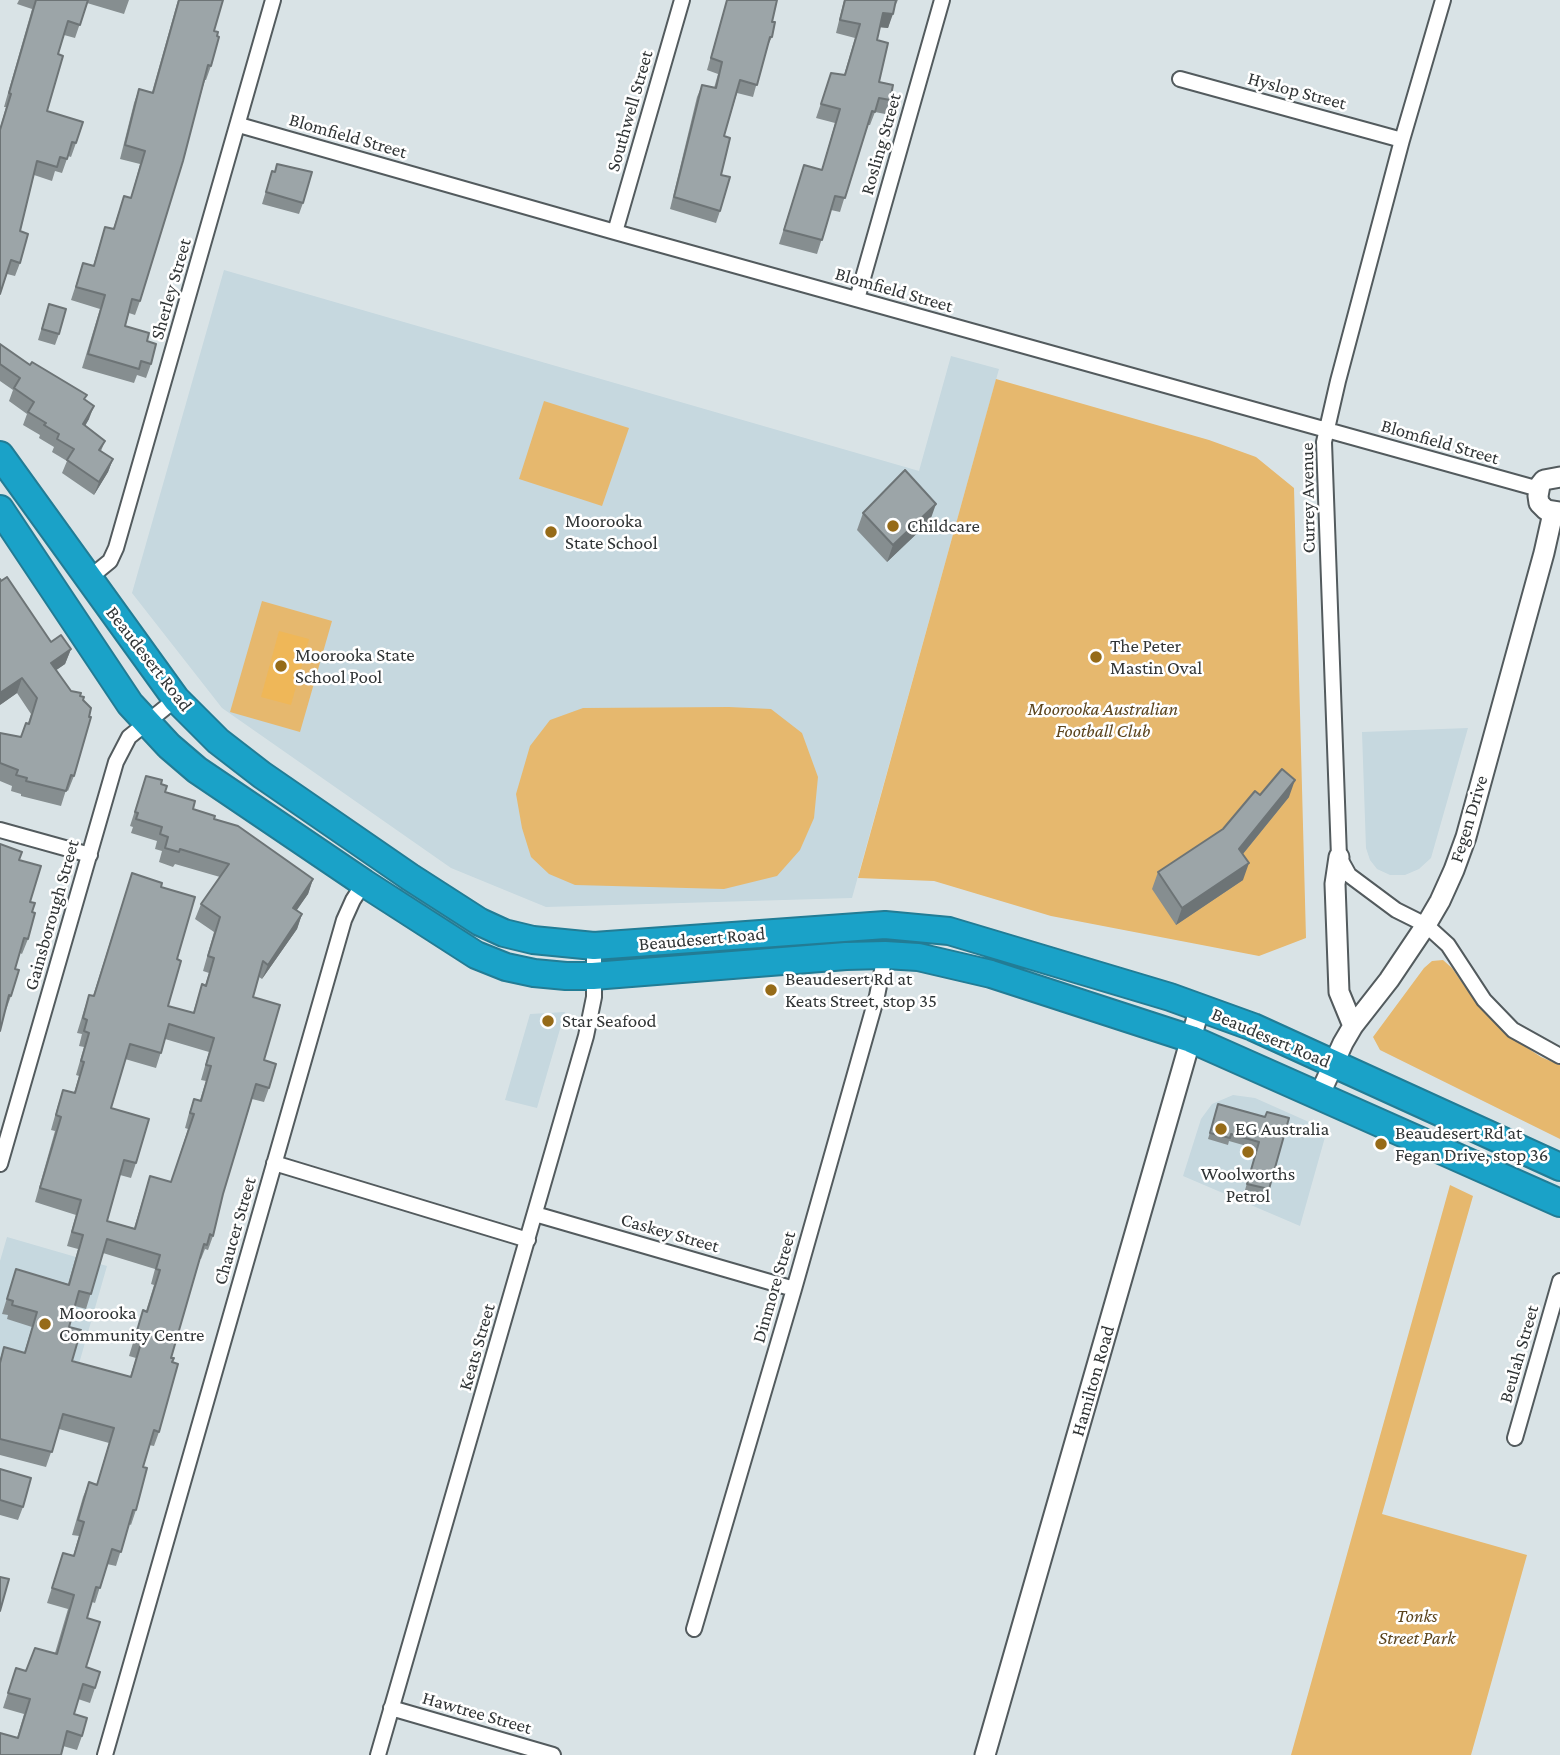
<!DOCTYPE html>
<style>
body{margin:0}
canvas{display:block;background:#d9e3e6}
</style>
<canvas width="1560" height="1755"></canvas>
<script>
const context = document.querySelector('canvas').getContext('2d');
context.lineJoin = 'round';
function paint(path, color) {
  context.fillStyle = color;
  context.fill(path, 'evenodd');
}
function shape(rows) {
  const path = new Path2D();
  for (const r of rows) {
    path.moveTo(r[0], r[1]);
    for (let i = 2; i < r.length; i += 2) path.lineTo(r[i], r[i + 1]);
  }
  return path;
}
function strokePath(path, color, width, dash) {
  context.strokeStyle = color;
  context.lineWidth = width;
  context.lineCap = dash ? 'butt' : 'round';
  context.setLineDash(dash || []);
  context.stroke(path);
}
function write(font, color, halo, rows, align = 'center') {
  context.font = font + ' "Crimson Pro",serif';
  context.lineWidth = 5;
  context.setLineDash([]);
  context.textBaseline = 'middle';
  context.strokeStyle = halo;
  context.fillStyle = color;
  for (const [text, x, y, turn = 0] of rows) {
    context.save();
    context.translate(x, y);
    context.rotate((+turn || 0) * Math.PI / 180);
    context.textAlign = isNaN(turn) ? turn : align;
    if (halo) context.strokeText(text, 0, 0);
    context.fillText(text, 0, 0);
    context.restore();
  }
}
paint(shape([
 [224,270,919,471,951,356,999,369,852,898,546,907,451,868,222,708,132,593],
 [1468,728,1431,858,1419,869,1405,875,1390,875,1377,869,1370,860,1366,848,1362,732],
 [565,1012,537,1108,505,1100,530,1014],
 [1233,1095,1255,1098,1327,1130,1300,1226,1183,1176,1201,1119,1212,1104],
 [7,1237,107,1266,68,1402,0,1382,0,1261]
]), '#c6d8df');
paint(shape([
 [996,379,1209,440,1256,457,1294,488,1306,938,1259,956,1051,916,934,881,858,878],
 [544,401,629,428,602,506,519,479],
 [262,601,332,621,300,732,230,712],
 [729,707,771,709,802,733,818,777,814,818,800,850,777,876,724,889,575,885,549,874,531,857,522,828,516,794,530,746,550,720,583,708],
 [1443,960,1452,968,1479,1007,1508,1035,1541,1057,1560,1065,1560,1139,1380,1050,1373,1037,1424,968,1432,961],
 [1450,1185,1473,1196,1382,1514,1527,1555,1471,1755,1291,1755]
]), '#e6b86e');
paint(shape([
 [279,631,309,639,291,705,261,697]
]), '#efb758');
const street = shape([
 [1443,0,1402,140,1338,381,1324,442,1339,857,1349,875,1396,910,1426,925,1448,945,1484,1000,1513,1030,1560,1056],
 [1180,79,1402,140],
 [239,125,615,232,1539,489],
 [615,232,682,0],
 [857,299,942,0],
 [88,579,110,561,116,548,273,0],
 [0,830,90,855],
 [274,1163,528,1240],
 [0,1164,116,762,129,737,176,699],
 [535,1214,794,1289],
 [1515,1438,1560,1281],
 [694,1629,794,1289,877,996,885,955],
 [391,1708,553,1755],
 [105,1755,344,920,353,900,364,883],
 [378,1755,586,1036,594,997,594,946]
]);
const secondary = shape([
 [1560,477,1544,480,1540,485,1538,496,1539,503,1546,510,1560,512],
 [1339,857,1335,884,1339,992,1353,1026],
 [1319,1096,1343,1043,1353,1026,1389,980,1426,925,1440,901,1454,870,1466,837,1544,553,1553,513],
 [985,1755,1200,1007]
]);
const highway = shape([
 [0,455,176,699,218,741,262,775,410,877,480,922,504,933,533,940,594,946,885,925,949,931,1170,997,1253,1027,1560,1167],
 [0,509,130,704,169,746,197,770,364,883,476,955,506,967,534,973,566,976,593,976,846,956,885,955,918,957,991,974,1191,1039,1560,1203]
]);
strokePath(street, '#535b5e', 18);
strokePath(secondary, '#535b5e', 23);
strokePath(highway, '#227c95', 30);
strokePath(street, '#fff', 14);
strokePath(secondary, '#fff', 19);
strokePath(highway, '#1aa2c8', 26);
paint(shape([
 [19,0,129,0,124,14,87,3,75,38,64,35,58,54,47,111,76,143,71,157,68,156,62,173,55,171,52,181,34,175,20,231,20,263,15,276,7,274,0,294,0,128,6,107,4,107,32,9,17,4],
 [178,0,223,0,214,31,211,66,206,80,205,80,140,301,135,315,129,313,125,326,147,341,151,364,146,378,137,375,134,383,82,368,100,309,71,300,83,263,93,266,105,227,113,229,124,196,131,198,140,164,120,159,134,103,139,89,152,92],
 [727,0,772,22,772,37,766,49,753,97,737,93,724,136,721,175,720,211,716,223,670,209,697,97,702,85,714,88,718,74,707,70],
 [844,0,898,0,896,4,895,3,888,28,880,27,877,40,879,82,890,100,885,114,875,112,870,125,867,125,840,212,831,210,817,254,779,244,804,165,822,170,835,123,816,118,831,73,844,75,855,38,836,33],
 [272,171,275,172,303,203,299,214,262,204],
 [49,304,59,334,55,345,38,340],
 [0,344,30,365,85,400,89,419,85,425,105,441,101,451,113,459,108,472,94,495,62,473,67,461,52,452,54,447,39,438,40,435,23,425,27,414,9,401,13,390,0,381],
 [863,513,930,521,887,562,857,530],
 [51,642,71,649,65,664,56,670,71,691,80,696,74,776,68,791,66,790,61,806,21,796,21,794,11,791,12,786,0,781,0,733,21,737,26,723,28,723,31,714,17,693,0,705],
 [146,776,161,784,165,792,193,809,214,819,313,879,308,894,296,910,302,914,297,929,262,979,259,977,253,997,269,1088,264,1102,252,1099,223,1194,213,1236,208,1250,205,1249,201,1259,200,1259,171,1358,159,1432,154,1446,149,1445,143,1467,136,1510,131,1525,129,1524,116,1566,107,1564,95,1603,92,1602,87,1618,86,1667,95,1688,90,1703,78,1699,74,1714,82,1736,77,1750,63,1746,17,1738,24,1714,3,1708,16,1668,26,1671,55,1653,68,1609,47,1603,63,1553,73,1556,79,1536,72,1535,83,1497,89,1482,97,1484,109,1443,59,1429,46,1467,0,1455,0,1359,4,1347,24,1353,32,1327,7,1319,8,1315,2,1314,16,1269,68,1284,78,1249,67,1246,76,1215,35,1202,55,1131,51,1130,58,1105,63,1090,74,1093,79,1076,76,1075,84,1047,79,1046,82,1034,77,1033,84,1010,89,995,93,996,132,873,161,887,177,959,168,1006,193,1013,202,984,205,985,209,973,203,971,214,932,195,919,201,904,220,877,175,864,173,867,159,862,162,851,155,849,157,841,131,833,133,827,130,826],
 [165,1039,209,1052,201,1080,206,1081,200,1100,194,1099,189,1113,185,1128,188,1129,171,1182,150,1176,134,1228,107,1221,120,1175,131,1178,136,1163,111,1108,125,1059,156,1068],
 [103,1253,155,1269,151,1284,154,1285,146,1311,143,1310,129,1356,136,1358,130,1377,72,1361,69,1327,75,1306,86,1309],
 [1260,795,1289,797,1243,854,1243,880,1176,925,1152,889,1158,872,1223,829],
 [19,860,30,902,32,912,28,939,22,954,20,953,15,969,11,996,6,1010],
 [1218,1104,1265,1117,1269,1189,1266,1196,1245,1190,1257,1149,1229,1141,1228,1145,1208,1139],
 [0,1469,23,1507,18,1520,0,1515]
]), '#868e90');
paint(shape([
 [883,13,893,14,888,28,878,27],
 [94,406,89,419,79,437,83,424],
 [113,459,108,472,94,495,99,482],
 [936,504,930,521,887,562,893,545],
 [71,649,65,664,45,678,51,663],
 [22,678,17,693,0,705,0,693],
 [1295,780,1289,797,1233,866,1239,849],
 [1249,863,1243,880,1176,925,1182,908],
 [313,879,308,894,288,923,293,908],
 [302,914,297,929,262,979,268,965]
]), '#6d7476');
const building = shape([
 [36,0,88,0,80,25,68,21,58,54,63,56,47,111,83,122,76,143,72,142,67,159,60,157,57,167,37,161,20,231,28,234,20,263,11,260,0,294,0,130,11,94,9,93,36,0],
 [179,0,223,0,214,31,218,32,217,36,219,37,211,66,208,65,183,161,140,301,132,299,125,326,149,333,147,341,156,344,151,364,141,361,139,369,88,354,105,295,76,287,83,263,94,266,105,227,114,229,124,196,131,198,145,151,125,145,139,89,153,93,179,0],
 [727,0,777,0,772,22,775,22,772,37,770,37,757,85,740,80,724,136,730,138,721,175,730,177,720,211,674,197,702,85,716,88,722,62,711,58,727,0],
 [845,0,896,0,893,14,883,13,877,40,888,43,879,82,893,85,890,100,879,98,875,112,872,111,845,198,835,196,822,240,784,230,804,165,822,170,840,109,821,104,831,73,845,75,860,24,840,20,845,0],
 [277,164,312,172,303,203,266,192,272,171,275,172,277,164],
 [49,304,66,309,59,334,42,329,49,304],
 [0,344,30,365,32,362,87,395,84,399,94,406,83,424,105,441,99,450,113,459,99,482,67,460,74,449,57,439,59,434,44,425,46,423,28,412,34,402,14,388,20,378,0,364,0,344],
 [905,470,936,504,893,545,863,513,905,470],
 [7,577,51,642,61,635,71,649,51,663,71,691,81,693,80,696,84,697,83,700,91,708,89,717,91,717,74,776,71,775,66,791,26,781,27,778,16,775,18,770,0,763,0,733,21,737,26,723,29,724,37,698,22,678,0,693,0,579,1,581,7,577],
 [1282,769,1295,780,1239,849,1249,863,1182,908,1158,872,1223,829,1255,791,1260,795,1282,769],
 [146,776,162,780,161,784,167,786,165,792,195,801,193,809,215,816,214,819,238,826,313,879,293,908,302,914,268,965,263,961,253,997,280,1005,264,1060,276,1064,269,1088,256,1084,223,1194,213,1236,210,1234,207,1245,204,1244,171,1358,174,1358,172,1362,178,1364,159,1432,154,1430,143,1467,147,1468,136,1510,133,1510,121,1552,112,1549,100,1588,96,1587,87,1618,100,1622,86,1667,100,1672,95,1688,83,1684,74,1714,87,1718,82,1736,67,1731,61,1755,0,1755,0,1733,18,1738,30,1699,8,1693,16,1668,26,1671,35,1648,57,1654,74,1595,52,1588,63,1553,74,1556,84,1522,78,1520,89,1482,97,1485,114,1428,63,1414,52,1452,0,1439,0,1363,4,1347,25,1353,37,1312,12,1305,13,1301,7,1299,16,1269,69,1285,83,1235,72,1232,81,1200,40,1188,61,1117,56,1115,63,1090,75,1093,84,1062,81,1061,89,1033,84,1031,87,1020,83,1018,89,995,94,996,132,873,162,883,161,887,195,897,177,959,181,961,168,1006,194,1013,202,984,206,986,214,958,208,956,220,917,201,904,229,864,180,849,179,852,165,848,168,837,160,834,162,827,136,819,138,813,135,812,146,776],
 [169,1024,214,1038,206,1065,211,1066,201,1101,194,1099,190,1113,194,1114,171,1182,150,1176,135,1229,107,1221,124,1160,136,1163,149,1119,111,1108,130,1044,161,1053,169,1024],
 [107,1239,160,1255,156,1269,160,1270,147,1312,143,1310,134,1341,141,1343,131,1377,72,1361,81,1330,69,1327,79,1291,91,1294,107,1239],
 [0,844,22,852,19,860,41,866,30,902,35,903,32,912,35,913,28,939,24,938,15,969,19,970,11,996,9,995,0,1031,0,844],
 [1218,1104,1265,1117,1267,1112,1289,1118,1269,1189,1247,1184,1259,1142,1231,1134,1230,1138,1210,1133,1218,1104],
 [0,1469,31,1478,23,1507,0,1500,0,1469],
 [0,1577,9,1579,0,1611,0,1577]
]);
paint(building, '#9ca5a8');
strokePath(building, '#6d7476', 2);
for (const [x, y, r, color] of [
 [893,526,7,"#966b18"],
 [551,532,7,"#966b18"],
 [1096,657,7,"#966b18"],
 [281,666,7,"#966b18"],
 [771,990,7,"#966b18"],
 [548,1021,7,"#966b18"],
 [1221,1129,7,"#966b18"],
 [1381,1144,7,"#966b18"],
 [1248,1152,7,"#966b18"],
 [45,1324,7,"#966b18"]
]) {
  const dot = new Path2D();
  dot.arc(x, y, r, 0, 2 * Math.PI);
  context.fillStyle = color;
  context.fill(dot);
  strokePath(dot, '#fff', 2.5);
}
write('19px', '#313536', '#fff', [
 ["Hyslop Street",1297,91,15],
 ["Southwell Street",630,111,-74],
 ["Blomfield Street",348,136,16],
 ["Rosling Street",881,144,-74],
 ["Sherley Street",171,289,-74],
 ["Blomfield Street",894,290,16],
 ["Blomfield Street",1440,442,16],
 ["Currey Avenue",1308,498,-91],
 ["Beaudesert Road",149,659,52],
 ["Fegen Drive",1469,819,-73],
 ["Gainsborough Street",52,915,-74],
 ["Beaudesert Road",702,939,-5],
 ["Beaudesert Road",1271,1038,23],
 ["Chaucer Street",235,1231,-74],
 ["Caskey Street",670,1233,16],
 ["Dinmore Street",774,1287,-74],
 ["Keats Street",477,1347,-74],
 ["Beulah Street",1519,1354,-74],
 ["Hamilton Road",1093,1381,-74],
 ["Hawtree Street",477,1713,16]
]);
write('19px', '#313536', '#fff', [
 ["Moorooka",565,521],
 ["State School",565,543],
 ["Childcare",907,526],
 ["The Peter",1110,646],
 ["Mastin Oval",1110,668],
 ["Moorooka State",295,655],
 ["School Pool",295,677],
 ["Beaudesert Rd at",785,979],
 ["Keats Street, stop 35",785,1001],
 ["Star Seafood",562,1021],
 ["EG Australia",1235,1129],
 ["Beaudesert Rd at",1395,1133],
 ["Fegan Drive, stop 36",1395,1155],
 ["Woolworths",1248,1174,"center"],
 ["Petrol",1248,1196,"center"],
 ["Moorooka",59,1313],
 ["Community Centre",59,1335]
], 'left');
write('italic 19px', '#5b441d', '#fff', [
 ["Moorooka Australian",1103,709],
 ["Football Club",1103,731],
 ["Tonks",1417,1616],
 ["Street Park",1417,1638]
]);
</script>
